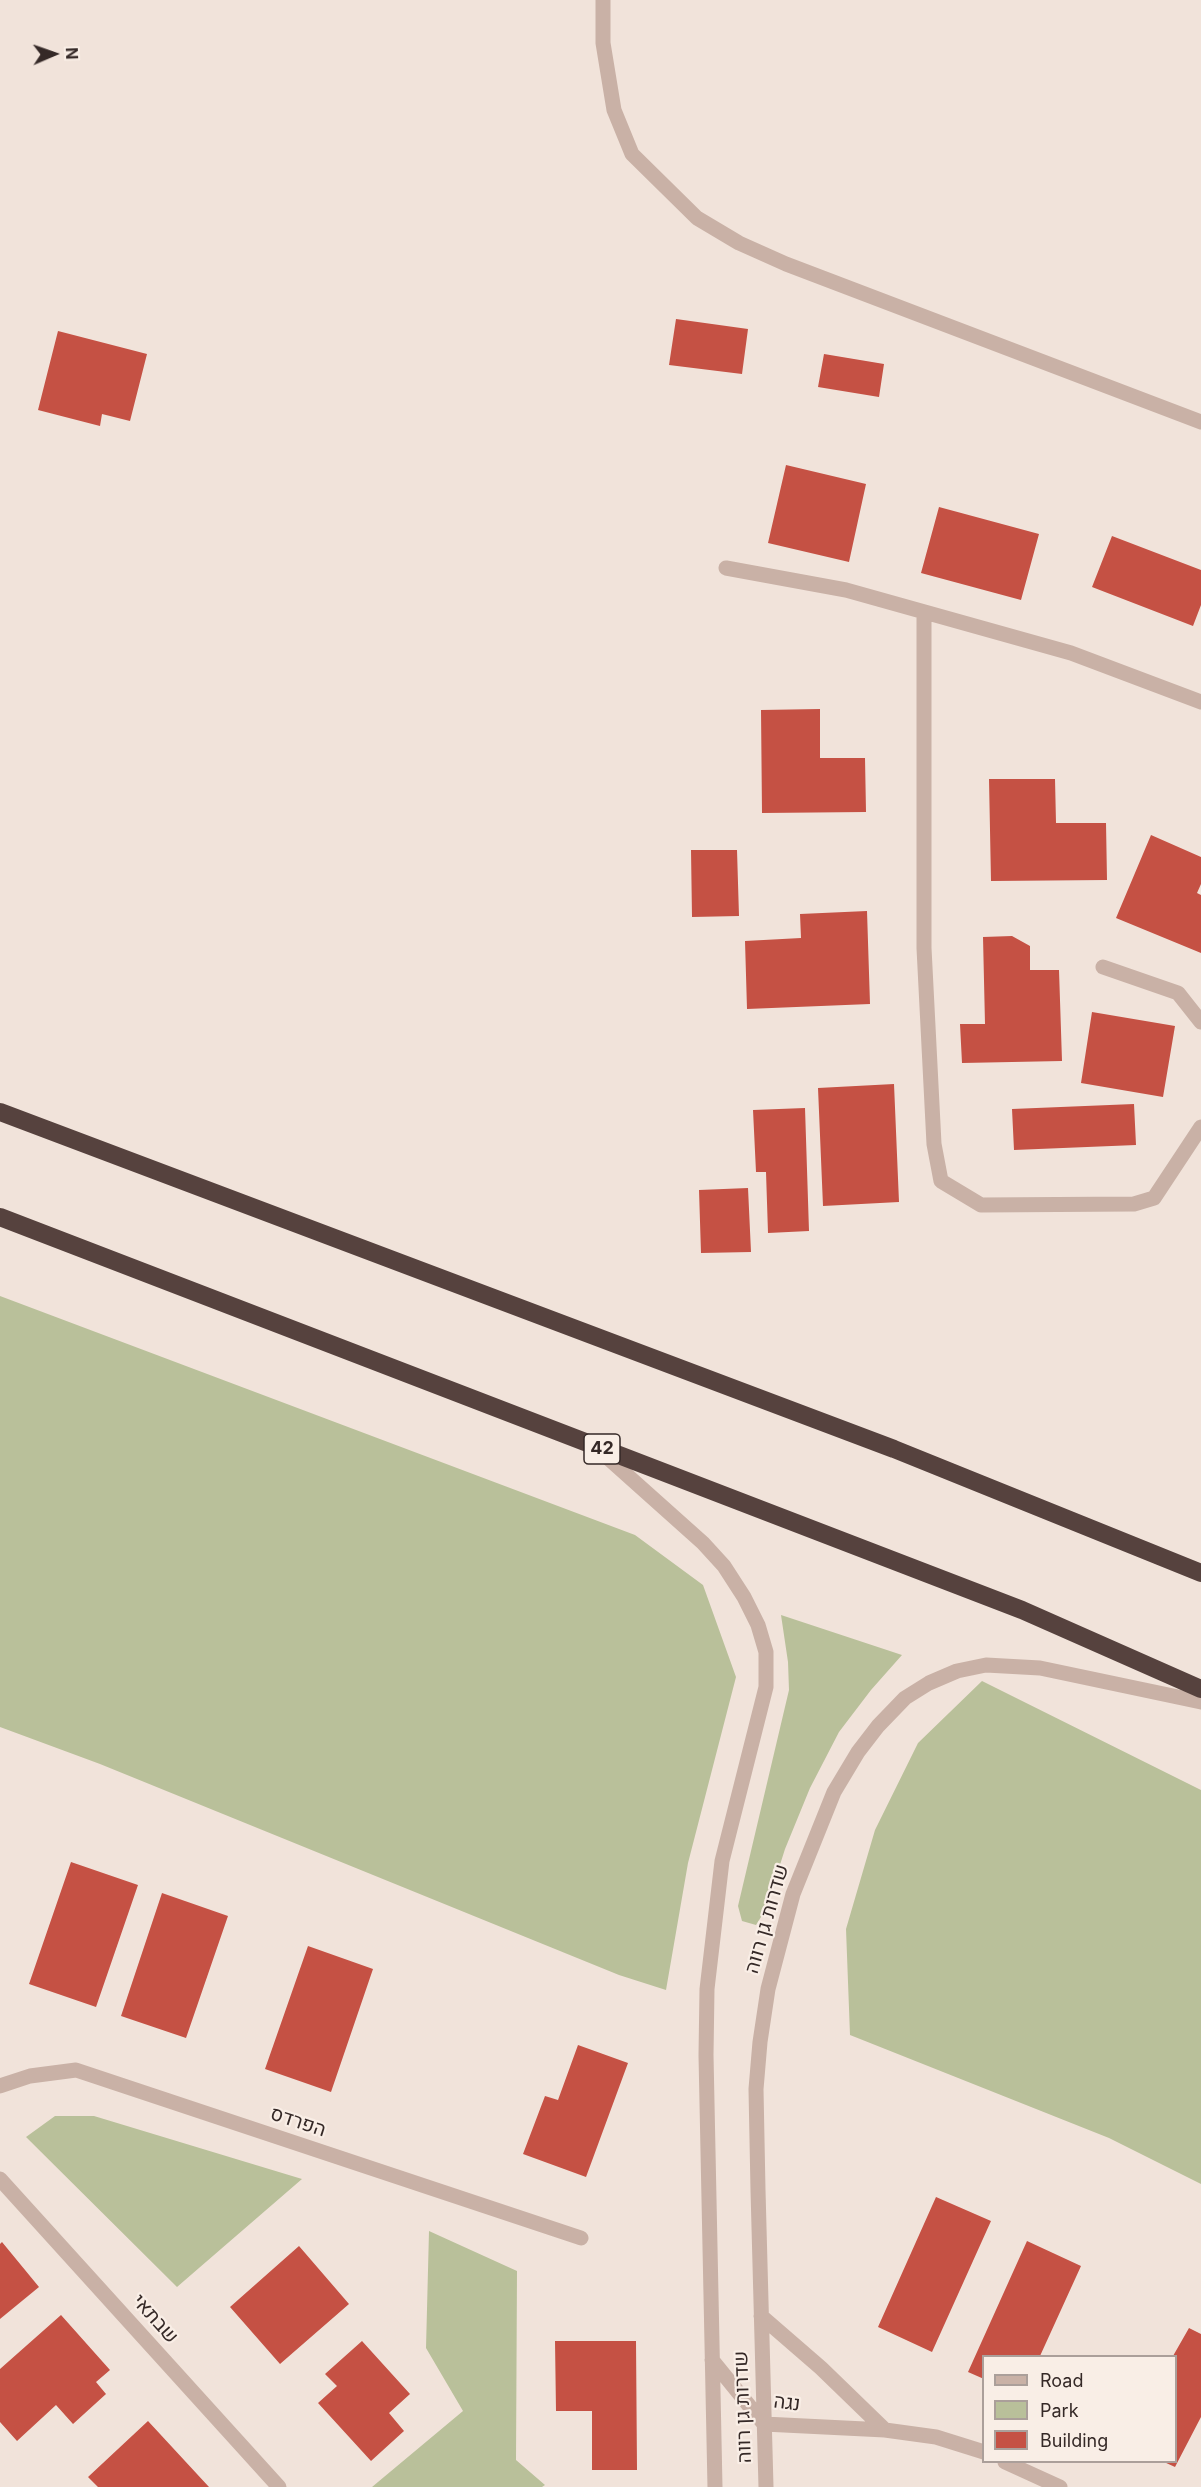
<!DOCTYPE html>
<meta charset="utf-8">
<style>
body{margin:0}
#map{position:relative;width:1201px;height:2487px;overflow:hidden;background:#f1e3da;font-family:Inter,sans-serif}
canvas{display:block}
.legend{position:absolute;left:982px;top:2355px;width:195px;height:108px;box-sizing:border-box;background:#f9eee6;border:2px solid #ab9f9a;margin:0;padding:8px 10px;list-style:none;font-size:18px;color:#352927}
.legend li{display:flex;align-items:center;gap:12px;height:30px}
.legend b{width:30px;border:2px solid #ab9f9a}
.north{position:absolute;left:24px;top:24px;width:60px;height:60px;-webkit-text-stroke:4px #f9eee6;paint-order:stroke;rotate:88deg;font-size:16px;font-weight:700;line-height:24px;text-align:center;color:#352927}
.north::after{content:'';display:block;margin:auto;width:21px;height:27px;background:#352927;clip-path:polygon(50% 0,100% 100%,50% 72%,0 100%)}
</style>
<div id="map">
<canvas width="1201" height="2487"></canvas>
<ul class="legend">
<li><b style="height:8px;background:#c9b1a6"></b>Road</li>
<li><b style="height:16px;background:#b9c09a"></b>Park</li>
<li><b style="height:16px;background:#c55144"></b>Building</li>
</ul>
<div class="north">N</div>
</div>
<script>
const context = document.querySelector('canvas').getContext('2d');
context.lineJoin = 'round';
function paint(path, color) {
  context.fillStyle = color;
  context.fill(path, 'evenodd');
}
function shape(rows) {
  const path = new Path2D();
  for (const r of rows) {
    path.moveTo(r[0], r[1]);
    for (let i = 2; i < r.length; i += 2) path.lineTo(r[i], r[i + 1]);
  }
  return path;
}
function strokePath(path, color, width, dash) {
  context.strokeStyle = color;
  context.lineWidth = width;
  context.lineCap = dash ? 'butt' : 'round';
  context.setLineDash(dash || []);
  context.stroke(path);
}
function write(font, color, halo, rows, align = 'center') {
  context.font = font + ' Inter,Heebo,sans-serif';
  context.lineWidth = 4.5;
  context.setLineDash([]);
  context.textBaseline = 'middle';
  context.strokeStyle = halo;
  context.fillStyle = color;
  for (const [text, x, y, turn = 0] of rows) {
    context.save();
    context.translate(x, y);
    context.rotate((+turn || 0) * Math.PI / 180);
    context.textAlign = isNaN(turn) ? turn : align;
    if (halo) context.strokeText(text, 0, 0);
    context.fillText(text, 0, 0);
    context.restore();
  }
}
paint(shape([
 [0,1296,635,1535,703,1585,736,1677,688,1863,666,1990,619,1975,100,1764,0,1727],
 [781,1615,902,1655,871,1690,839,1732,810,1788,785,1849,766,1909,756,1925,742,1921,738,1906,789,1690,788,1662],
 [982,1681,1201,1790,1201,2184,1109,2138,850,2035,846,1929,875,1830,918,1743],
 [55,2116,94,2116,302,2179,177,2287,26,2137],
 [429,2231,517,2271,516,2460,545,2485,542,2487,372,2487,463,2411,426,2348]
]), '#b9c09a');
paint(shape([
 [676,319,748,329,742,374,669,365],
 [58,331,147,354,130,421,102,414,100,426,38,410],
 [824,354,884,364,879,397,818,387],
 [786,465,866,484,849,562,768,543],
 [939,507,1039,534,1021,600,921,573],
 [1112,536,1201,570,1201,605,1193,626,1092,587],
 [820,709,820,758,865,758,866,812,762,813,761,710],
 [989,779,1055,779,1056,823,1106,823,1107,880,991,881],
 [1151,835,1201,857,1201,884,1197,893,1201,895,1201,953,1116,918],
 [691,850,737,850,739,916,692,917],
 [867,911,870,1004,747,1009,745,941,801,938,800,914],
 [1012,936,1030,946,1030,970,1059,970,1062,1061,962,1063,960,1024,985,1024,983,937],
 [1092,1012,1175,1026,1163,1097,1081,1083],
 [894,1084,899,1202,823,1206,818,1088],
 [1134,1104,1136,1145,1014,1150,1012,1109],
 [805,1108,809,1231,768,1233,766,1172,756,1172,753,1110],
 [748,1188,751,1252,701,1253,699,1190],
 [71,1862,138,1885,96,2007,29,1984],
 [162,1893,228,1916,186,2038,121,2016],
 [308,1946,373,1969,331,2092,265,2069],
 [578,2045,628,2063,586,2177,523,2154,545,2096,558,2100],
 [936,2197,991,2221,932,2352,878,2327],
 [1027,2241,1081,2266,1040,2356,984,2356,984,2379,968,2372],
 [2,2242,39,2287,0,2319,0,2244],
 [299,2246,349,2304,280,2364,230,2307],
 [61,2315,110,2370,96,2382,106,2394,73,2424,56,2405,17,2441,0,2422,0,2369],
 [1189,2328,1201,2334,1201,2417,1175,2467,1164,2462,1176,2462,1176,2356,1173,2356],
 [362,2341,410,2394,389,2413,404,2431,371,2461,318,2403,337,2386,325,2374],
 [555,2341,636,2341,637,2470,592,2470,592,2411,556,2411],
 [148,2421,209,2487,98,2487,88,2477]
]), '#c55144');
strokePath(shape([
 [603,0,603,43,614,110,632,154,697,218,739,243,786,264,1201,422],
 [726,568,846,590,1071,653,1201,702],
 [924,612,924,948,934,1144,941,1181,981,1205,1134,1204,1154,1198,1201,1127],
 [1103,967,1178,993,1201,1022],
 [599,1450,703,1543,724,1566,744,1597,758,1625,766,1652,766,1687,722,1861,707,1989,706,2055,715,2487],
 [0,2086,30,2076,76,2070,581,2238],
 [0,2179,279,2487],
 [761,2316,821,2368,885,2430],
 [712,2360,764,2424,885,2430,936,2437,984,2452],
 [1005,2462,1060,2487],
 [766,2487,758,2190,756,2089,760,2042,768,1989,793,1894,834,1792,858,1752,878,1726,905,1698,929,1683,957,1671,986,1665,1040,1668,1201,1702]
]), '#c9b1a6', 15);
strokePath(shape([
 [0,1112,894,1449,1201,1573],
 [0,1217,1022,1610,1201,1689]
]), '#56423e', 18);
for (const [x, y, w] of [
 [602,1449,36]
]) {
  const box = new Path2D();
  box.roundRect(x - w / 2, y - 15, w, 30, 4.5);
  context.fillStyle = '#f9eee6';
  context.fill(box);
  strokePath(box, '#352927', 1.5);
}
write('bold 18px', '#352927', null, [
 ["42",602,1449]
]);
write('20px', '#352927', '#f9eee6', [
 ["שדרות גן רווה",767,1919,-74],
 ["הפרדס",298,2122,18],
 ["שבתאי",155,2319,48],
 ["נגה",787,2403,7],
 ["שדרות גן רווה",743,2407,-92]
]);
</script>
